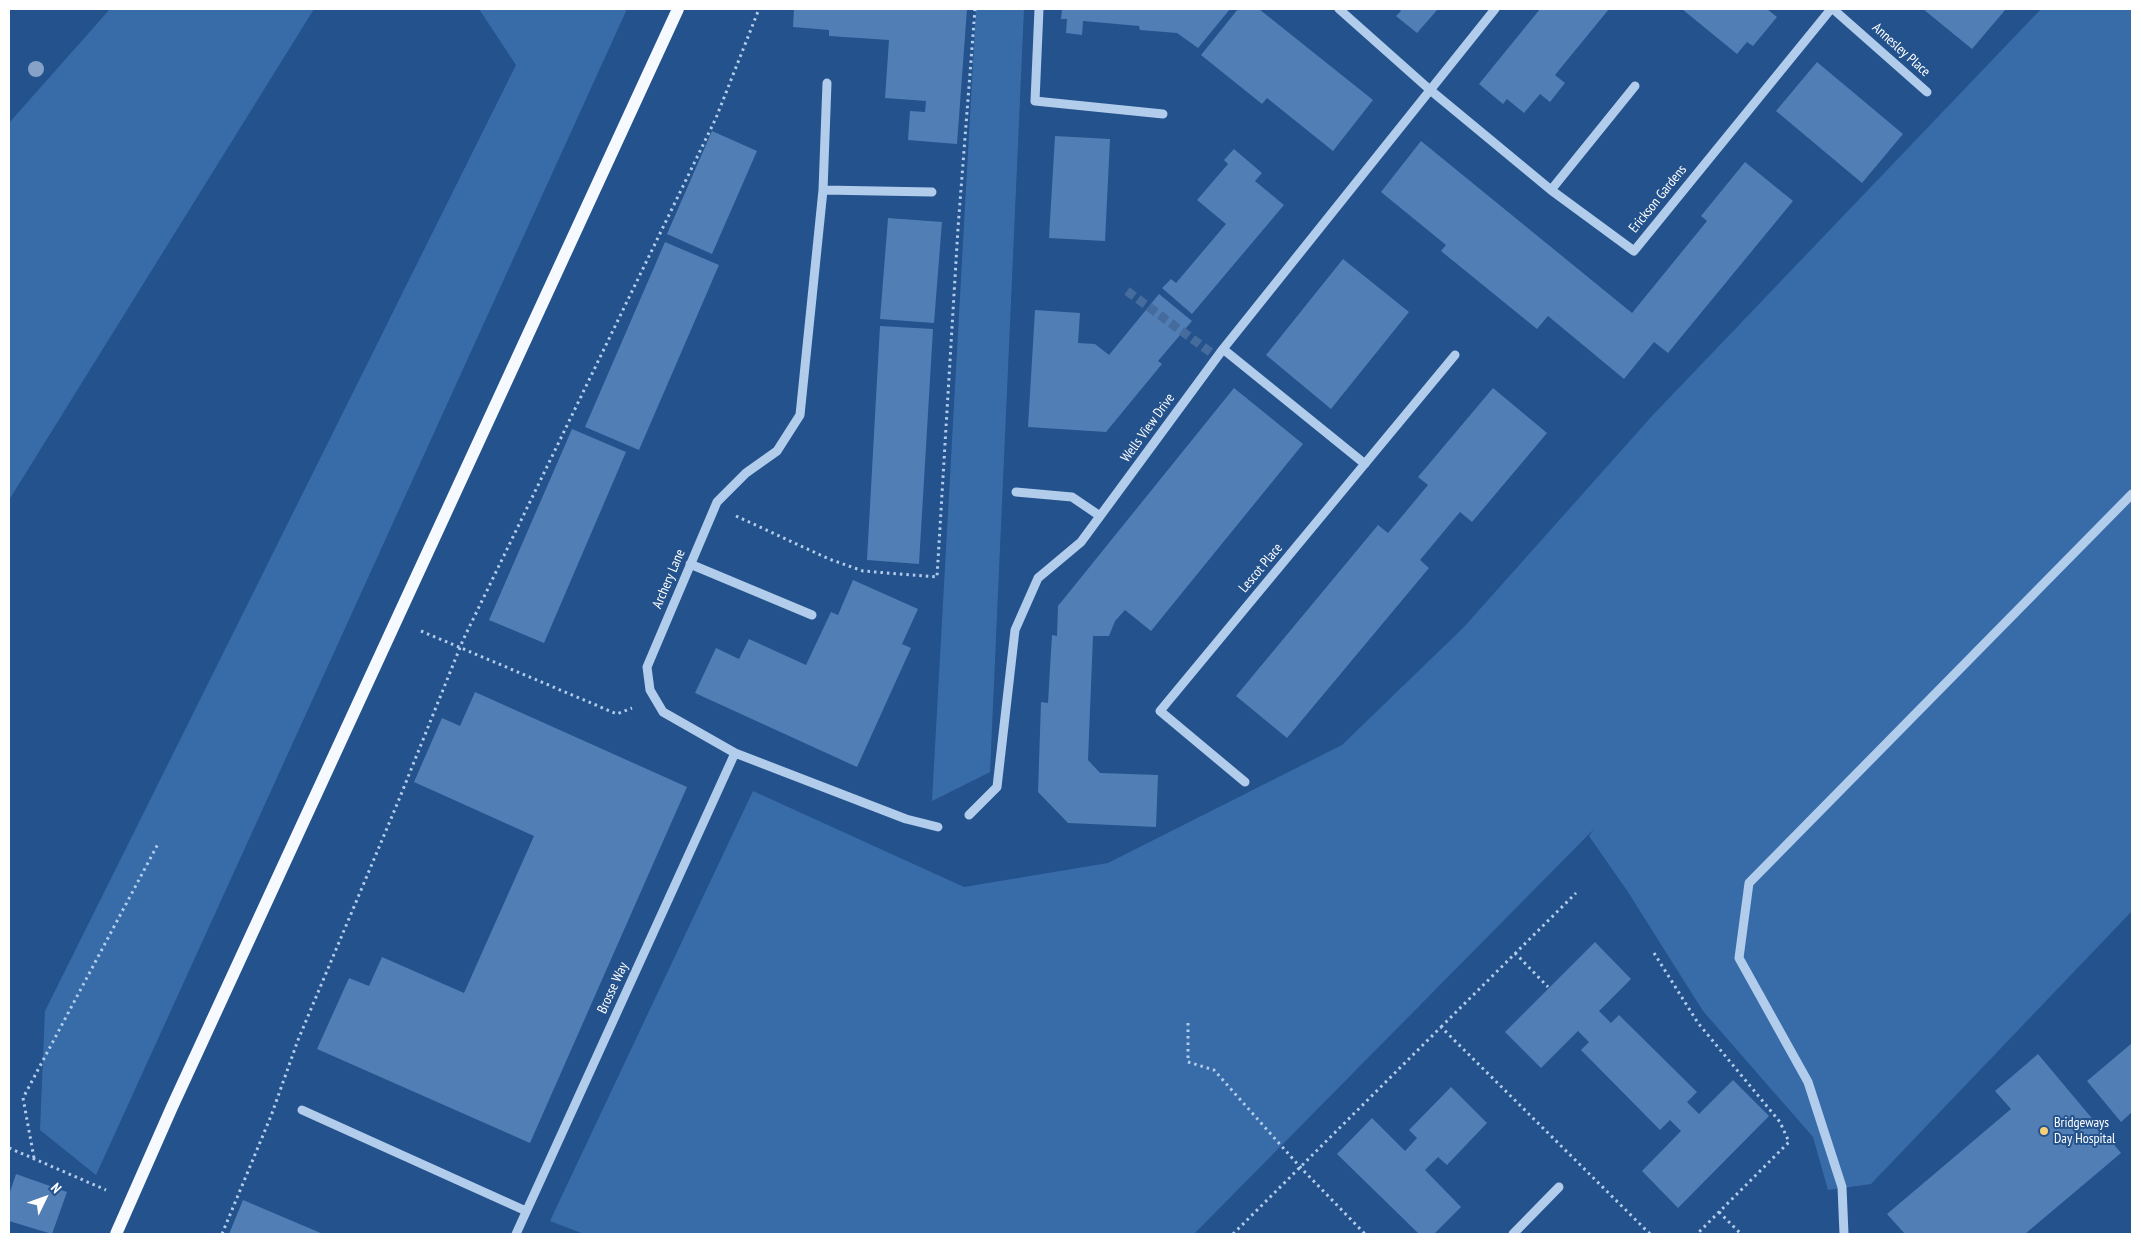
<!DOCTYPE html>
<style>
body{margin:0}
#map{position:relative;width:2141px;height:1243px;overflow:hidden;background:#24528c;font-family:"PT Sans Narrow",sans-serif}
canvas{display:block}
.frame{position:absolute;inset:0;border:10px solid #fff;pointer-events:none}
.north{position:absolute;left:20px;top:1173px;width:50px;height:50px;-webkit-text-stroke:4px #24528c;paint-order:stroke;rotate:48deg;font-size:14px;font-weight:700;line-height:20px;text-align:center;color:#fff}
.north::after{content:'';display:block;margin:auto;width:18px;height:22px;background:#fff;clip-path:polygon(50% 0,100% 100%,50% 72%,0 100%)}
</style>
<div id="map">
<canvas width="2141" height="1243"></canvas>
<div class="frame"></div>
<div class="north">N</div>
</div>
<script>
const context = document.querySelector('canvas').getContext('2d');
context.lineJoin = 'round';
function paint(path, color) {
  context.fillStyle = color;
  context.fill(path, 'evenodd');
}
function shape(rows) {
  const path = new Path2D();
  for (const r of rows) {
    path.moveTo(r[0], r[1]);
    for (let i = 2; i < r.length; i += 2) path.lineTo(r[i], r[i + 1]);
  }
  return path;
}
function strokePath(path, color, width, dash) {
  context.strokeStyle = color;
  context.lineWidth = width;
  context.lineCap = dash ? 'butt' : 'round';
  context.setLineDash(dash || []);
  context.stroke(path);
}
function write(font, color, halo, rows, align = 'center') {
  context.font = font + ' "PT Sans Narrow",sans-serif';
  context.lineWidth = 4;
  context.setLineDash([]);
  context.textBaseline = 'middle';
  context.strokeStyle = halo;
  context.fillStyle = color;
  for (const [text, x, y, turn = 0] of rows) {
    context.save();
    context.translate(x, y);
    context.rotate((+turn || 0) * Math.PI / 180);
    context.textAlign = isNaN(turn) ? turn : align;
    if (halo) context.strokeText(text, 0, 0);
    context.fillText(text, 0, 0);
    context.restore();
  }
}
paint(shape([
 [110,9,314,9,9,500,9,123],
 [479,9,627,9,96,1175,40,1130,45,1011,516,65],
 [976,9,1024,9,990,772,932,801],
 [2041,9,2132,9,2132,911,1871,1184,1828,1190,1813,1137,1703,1011,1628,892,1589,836,1594,829,1194,1234,584,1234,550,1221,753,791,964,887,1108,863,1342,745,1464,627,1652,416]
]), '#386ca9');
paint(shape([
 [794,9,967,9,957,144,908,140,910,111,925,112,926,101,885,98,889,40,829,36,829,30,793,27],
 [1062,9,1230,9,1198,48,1177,33,1140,30,1139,26,1083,21,1082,35,1066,33,1067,19,1061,19],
 [1238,9,1259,9,1373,100,1333,151,1267,98,1262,104,1201,55],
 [1399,9,1438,9,1417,33,1396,16,1401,11],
 [1540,9,1609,9,1555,75,1565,83,1550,102,1540,94,1524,113,1507,99,1503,104,1479,84],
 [1682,9,1767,9,1777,17,1753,46,1747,42,1737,54],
 [1923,9,2006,9,1972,49],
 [1817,62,1903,134,1862,183,1776,111],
 [712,131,757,151,712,254,667,234],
 [1055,136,1110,139,1105,241,1049,238],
 [1421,141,1632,313,1707,221,1701,216,1745,162,1793,201,1668,353,1654,342,1624,379,1548,316,1537,329,1441,251,1446,245,1381,192],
 [1234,149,1262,173,1255,181,1284,205,1192,314,1162,288,1171,279,1176,283,1226,224,1197,200,1228,164,1224,160],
 [888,218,942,222,934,323,880,319],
 [665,242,719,265,639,450,585,427],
 [1343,259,1409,312,1331,409,1266,355],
 [1159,294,1192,321,1158,361,1162,364,1106,432,1028,427,1035,310,1080,313,1078,343,1095,344,1109,355],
 [880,326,933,329,919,564,867,560],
 [1234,388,1303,444,1151,631,1125,610,1115,621,1109,636,1093,636,1088,760,1100,773,1158,775,1156,827,1068,823,1038,792,1041,702,1048,703,1052,635,1057,636,1058,606],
 [1493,388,1547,433,1472,522,1460,512,1420,560,1429,568,1287,738,1236,696,1378,525,1388,533,1428,485,1418,477],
 [572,429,626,452,544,643,489,620],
 [853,580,918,609,902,644,911,648,857,767,695,693,716,648,739,659,749,639,806,665,831,612,838,615],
 [475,692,687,787,530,1143,317,1049,349,978,369,986,382,957,464,993,534,836,414,782,442,718,460,726],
 [1595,942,1631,979,1599,1011,1611,1023,1619,1015,1697,1092,1687,1102,1699,1114,1733,1080,1769,1116,1678,1208,1642,1171,1681,1131,1670,1120,1660,1130,1581,1050,1589,1042,1578,1031,1541,1068,1505,1032],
 [2132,1043,2132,1112,2121,1122,2087,1081],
 [2038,1054,2121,1153,2025,1234,1905,1234,1887,1214,2011,1109,1995,1091],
 [1451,1087,1487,1123,1447,1165,1438,1157,1425,1170,1461,1207,1434,1234,1419,1234,1337,1154,1372,1118,1405,1151,1417,1138,1409,1130],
 [16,1174,67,1192,52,1234,9,1221,9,1195],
 [243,1200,323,1234,229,1234]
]), '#507eb5');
strokePath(shape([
 [1127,291,1217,357]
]), '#456c9d', 9, [9, 4.5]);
strokePath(shape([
 [736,516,829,559,863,571,937,577,958,228,975,9],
 [421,631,617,714,632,708],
 [1515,953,1548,987],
 [1654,953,1698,1023,1780,1122,1789,1142,1697,1234],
 [1188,1023,1188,1062,1214,1070,1301,1168,1365,1234],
 [1441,1027,1576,893],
 [9,1148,106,1190],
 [34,1158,23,1098,159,842],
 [1719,1212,1741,1234],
 [222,1234,271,1116,298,1040,398,802,463,640,716,118,759,9],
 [1233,1234,1441,1027,1650,1234]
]), '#b2cceb', 3, [2.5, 4]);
strokePath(shape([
 [1039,9,1035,101,1163,114],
 [1339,9,1429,89,1551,190,1634,251,1831,9],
 [1833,9,1927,92],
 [827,83,823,190,800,415,777,451,746,473,717,502,647,667,650,690,663,712,735,753,906,819,938,827],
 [823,190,932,192],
 [1551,190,1635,86],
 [1223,349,1365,464],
 [1016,492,1072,497,1100,516],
 [690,564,812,615],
 [1245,782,1160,711,1455,355],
 [969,815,997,787,1015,630,1038,578,1081,542,1223,349,1495,9],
 [302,1110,526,1211],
 [516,1234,735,753],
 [1513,1234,1559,1187],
 [1844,1234,1842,1187,1808,1082,1739,958,1749,883,2132,494]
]), '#b2cceb', 9);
strokePath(shape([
 [116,1234,172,1107,678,9]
]), '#f6fafe', 12);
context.fillStyle = '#86a3c7';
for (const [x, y] of [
 [36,69]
]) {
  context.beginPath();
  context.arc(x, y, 8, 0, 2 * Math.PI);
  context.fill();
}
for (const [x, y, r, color] of [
 [2044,1131,5,"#f5d076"]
]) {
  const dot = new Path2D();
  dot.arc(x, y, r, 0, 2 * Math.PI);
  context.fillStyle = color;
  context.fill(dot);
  strokePath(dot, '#24528c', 2);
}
write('14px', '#fff', '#24528c', [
 ["Annesley Place",1901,50,42],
 ["Erickson Gardens",1658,199,-51],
 ["Wells View Drive",1148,428,-54],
 ["Lescot Place",1261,568,-50],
 ["Archery Lane",669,579,-67],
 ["Brosse Way",613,988,-65]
]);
write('14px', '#fff', '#24528c', [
 ["Bridgeways",2054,1123],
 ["Day Hospital",2054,1139]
], 'left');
</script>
